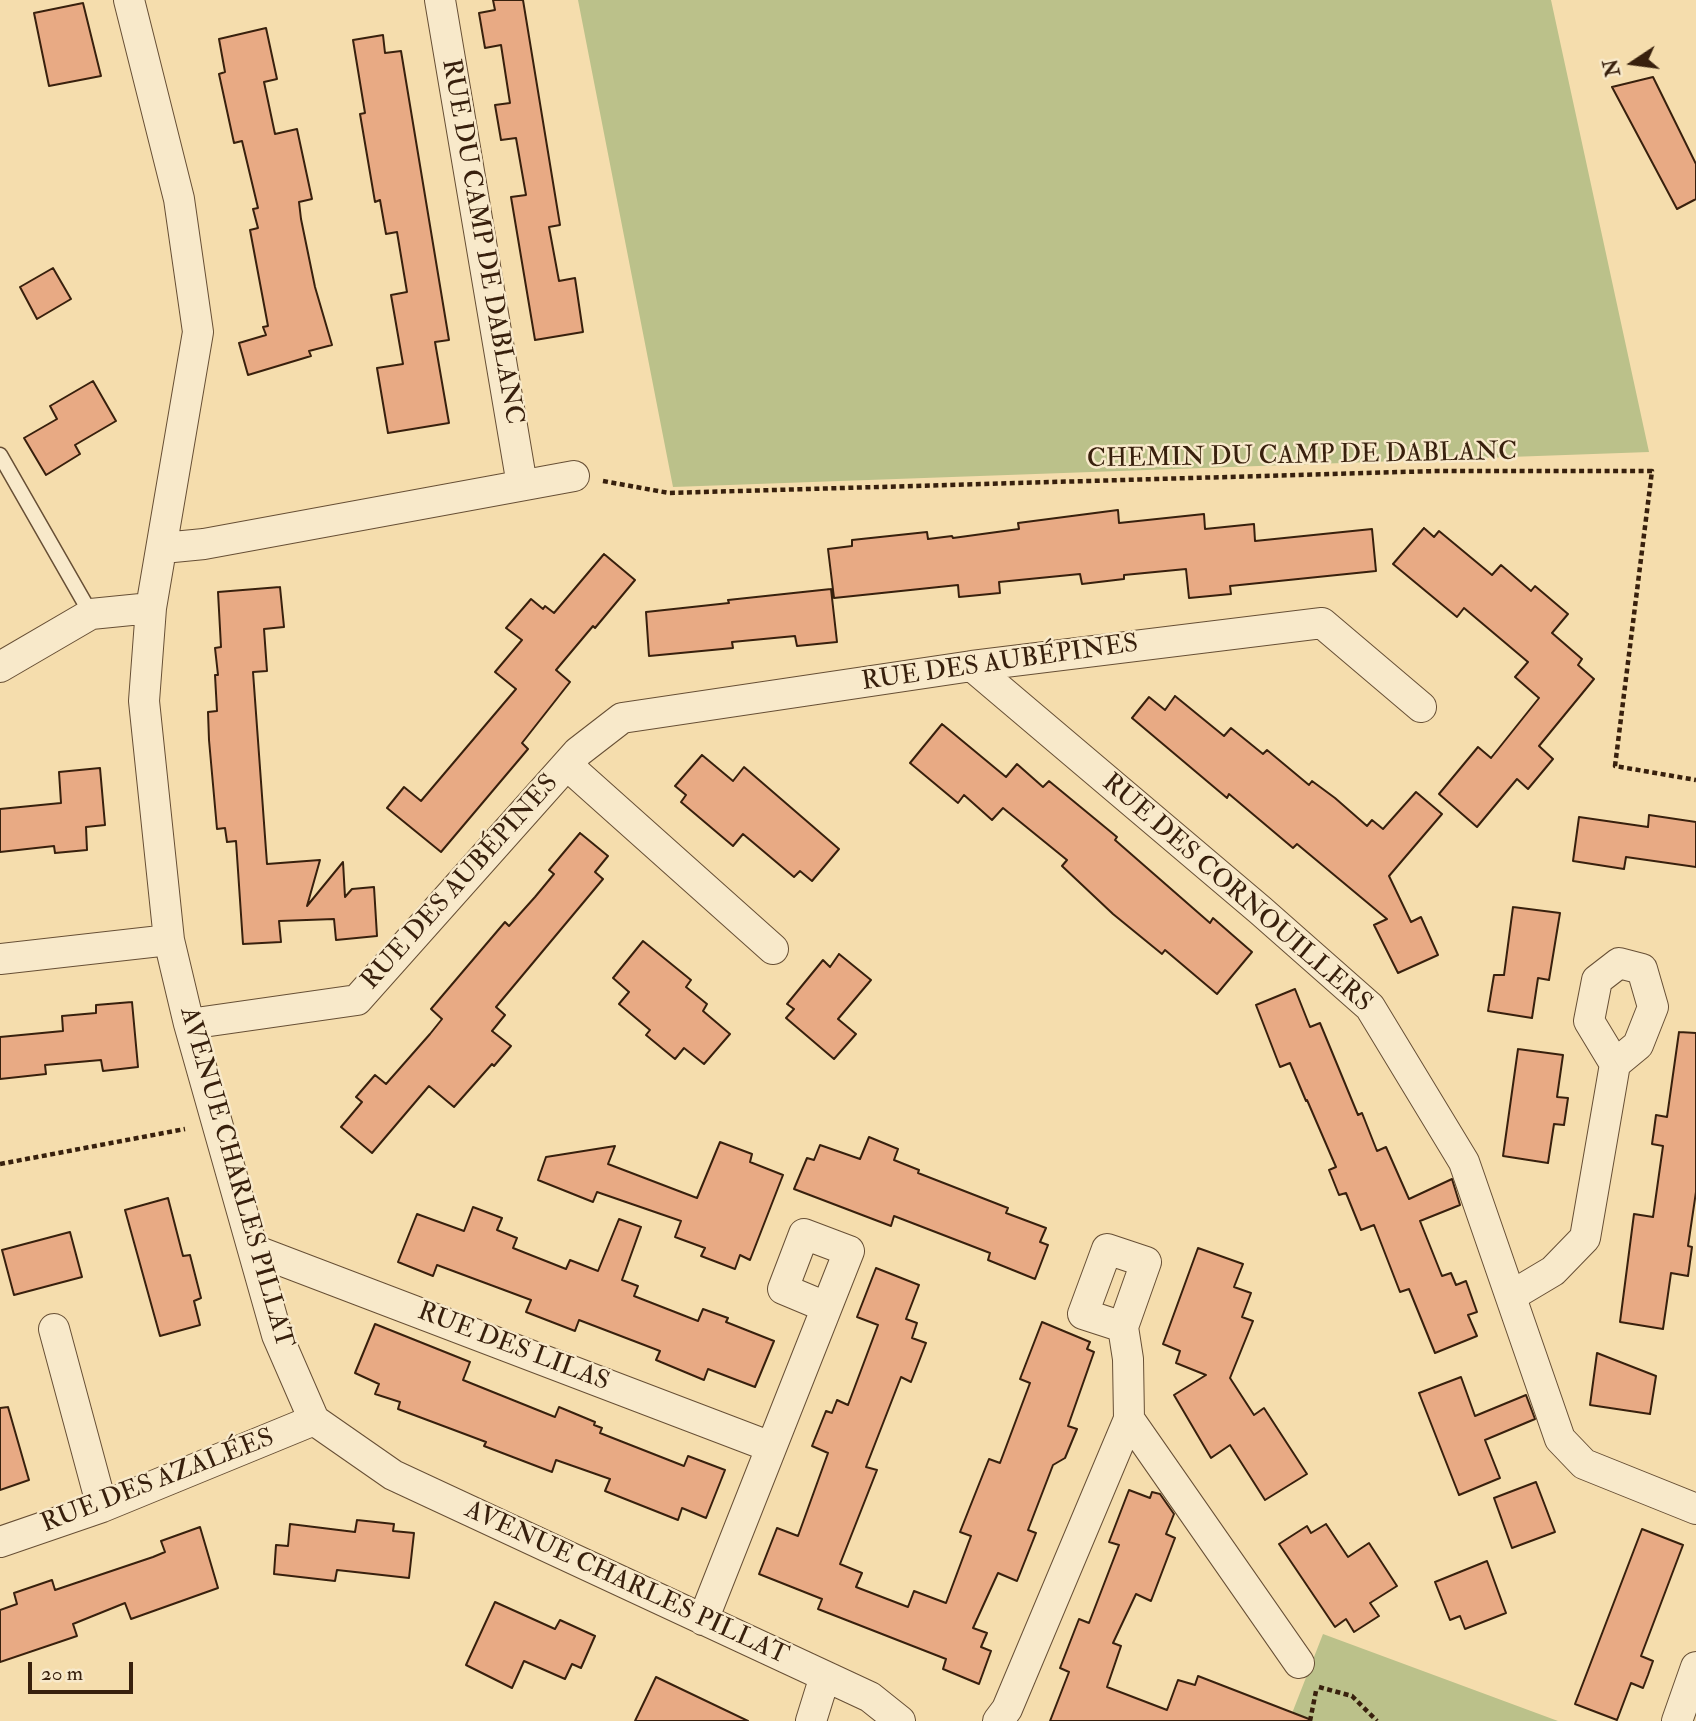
<!DOCTYPE html>
<meta charset="utf-8">
<style>
body{margin:0}
#map{position:relative;width:1696px;height:1721px;overflow:hidden;background:#f5ddad;font-family:"IM FELL Double Pica",serif}
canvas{display:block}
.north{position:absolute;left:1598px;top:28px;width:70px;height:70px;-webkit-text-stroke:5px #f8e9ca;paint-order:stroke;rotate:257deg;font-size:19px;font-weight:700;line-height:28px;text-align:center;color:#38200d}
.north::after{content:'';display:block;margin:auto;width:24px;height:32px;background:#38200d;clip-path:polygon(50% 0,100% 100%,50% 72%,0 100%)}
.scale{position:absolute;left:28px;top:1662px;width:105px;height:32px;box-sizing:border-box;border:4px solid #38200d;border-top:0;padding-left:9px;font-size:21px;line-height:24px;white-space:nowrap;color:#38200d;-webkit-text-stroke:5px #f8e9ca;paint-order:stroke}
</style>
<div id="map">
<canvas width="1696" height="1721"></canvas>
<div class="north">N</div>
<div class="scale">20 m</div>
</div>
<script>
const context = document.querySelector('canvas').getContext('2d');
context.lineJoin = 'round';
function paint(path, color) {
  context.fillStyle = color;
  context.fill(path, 'evenodd');
}
function shape(rows) {
  const path = new Path2D();
  for (const r of rows) {
    path.moveTo(r[0], r[1]);
    for (let i = 2; i < r.length; i += 2) path.lineTo(r[i], r[i + 1]);
  }
  return path;
}
function strokePath(path, color, width, dash) {
  context.strokeStyle = color;
  context.lineWidth = width;
  context.lineCap = dash ? 'butt' : 'round';
  context.setLineDash(dash || []);
  context.stroke(path);
}
function write(font, color, halo, rows, align = 'center') {
  context.font = font + ' "IM FELL Double Pica",serif';
  context.lineWidth = 5;
  context.setLineDash([]);
  context.textBaseline = 'middle';
  context.strokeStyle = halo;
  context.fillStyle = color;
  for (const [text, x, y, turn = 0] of rows) {
    context.save();
    context.translate(x, y);
    context.rotate((+turn || 0) * Math.PI / 180);
    context.textAlign = isNaN(turn) ? turn : align;
    if (halo) context.strokeText(text, 0, 0);
    context.fillText(text, 0, 0);
    context.restore();
  }
}
paint(shape([
 [578,0,1551,0,1649,452,673,487],
 [1323,1634,1558,1721,1289,1721]
]), '#bbc18a');
const building = shape([
 [493,0,523,0,560,225,549,227,559,281,575,278,583,332,535,340,511,197,526,195,516,138,501,140,495,105,510,103,501,45,485,48,479,13,495,10,493,0],
 [83,3,101,76,49,86,34,13,83,3],
 [266,28,277,79,264,82,275,134,297,129,312,199,299,202,301,219,315,287,332,345,309,351,311,356,248,375,239,343,266,335,263,327,268,326,250,230,258,228,253,209,258,208,242,141,234,143,219,74,225,72,219,39,266,28],
 [383,35,385,53,401,51,449,340,435,342,449,423,388,433,377,368,403,364,391,295,407,292,397,232,386,234,380,200,375,202,360,114,365,113,353,40,383,35],
 [1653,77,1696,164,1696,199,1677,209,1612,87,1653,77],
 [53,268,71,299,37,319,20,287,53,268],
 [93,381,116,421,75,445,80,454,46,475,24,438,57,419,50,406,93,381],
 [1118,510,1119,523,1204,514,1205,529,1254,524,1255,541,1372,529,1376,571,1230,586,1231,594,1189,598,1186,569,1124,575,1124,579,1082,584,1080,574,999,582,1000,593,959,597,958,585,834,598,828,549,852,546,852,540,927,532,928,539,952,536,953,538,1019,529,1018,523,1118,510],
 [1424,528,1434,537,1439,531,1492,575,1501,565,1531,591,1535,586,1568,614,1552,633,1582,659,1578,665,1594,679,1539,746,1553,759,1528,789,1517,779,1477,827,1439,794,1478,747,1491,758,1539,698,1515,677,1528,662,1464,608,1457,617,1393,564,1424,528],
 [604,554,635,580,595,628,593,626,556,670,570,682,522,743,528,749,441,852,387,808,404,787,421,801,516,689,495,672,522,640,506,628,531,599,543,609,545,606,554,613,604,554],
 [280,587,284,627,264,629,267,671,253,672,267,864,320,860,307,906,343,862,345,897,352,889,374,887,377,936,336,940,334,919,279,921,281,942,243,944,236,841,227,842,225,828,217,829,209,740,208,712,217,711,215,675,218,675,215,648,221,647,218,592,280,587],
 [831,589,837,642,797,646,795,636,732,642,733,648,649,656,646,612,729,603,728,600,831,589],
 [1175,696,1224,736,1231,728,1263,754,1267,750,1309,785,1312,781,1335,798,1367,826,1372,820,1383,829,1416,792,1442,814,1389,876,1411,922,1421,917,1438,955,1398,973,1374,925,1387,919,1297,844,1293,848,1229,794,1227,798,1132,718,1149,697,1165,710,1175,696],
 [942,724,1006,777,1017,764,1043,787,1049,781,1117,837,1115,840,1210,923,1213,918,1252,952,1217,994,1165,950,1162,954,1113,914,1062,866,1067,860,1003,808,992,820,964,795,958,803,910,763,942,724],
 [702,755,733,781,744,767,839,849,812,881,800,871,794,877,743,834,733,846,681,802,686,795,675,786,702,755],
 [100,768,105,825,86,827,87,850,55,853,54,846,0,852,0,809,61,803,59,772,100,768],
 [1649,815,1696,822,1696,867,1626,857,1624,869,1573,861,1579,817,1648,827,1649,815],
 [580,833,608,856,595,872,603,879,496,1007,505,1015,492,1031,511,1046,494,1066,492,1064,454,1107,429,1086,372,1153,341,1127,362,1102,356,1097,375,1075,386,1084,430,1034,442,1019,431,1009,505,922,509,926,535,897,554,874,549,870,580,833],
 [1513,907,1560,913,1549,980,1538,978,1532,1018,1488,1011,1494,975,1504,975,1513,907],
 [643,941,691,980,686,987,707,1004,703,1011,730,1034,704,1064,684,1048,675,1059,646,1035,650,1030,619,1004,629,992,613,978,643,941],
 [839,954,871,980,838,1019,856,1034,834,1059,786,1018,794,1009,787,1004,823,960,830,967,839,954],
 [1295,989,1310,1027,1320,1023,1358,1115,1362,1113,1377,1151,1386,1147,1409,1199,1452,1179,1460,1205,1420,1221,1442,1276,1451,1273,1456,1285,1466,1281,1477,1312,1468,1315,1477,1336,1435,1353,1409,1289,1400,1292,1374,1225,1361,1230,1346,1193,1339,1195,1329,1170,1336,1167,1307,1100,1306,1101,1290,1063,1280,1067,1256,1005,1295,989],
 [132,1002,138,1067,103,1071,101,1060,45,1065,46,1074,0,1079,0,1037,63,1031,62,1016,96,1013,96,1005,132,1002],
 [1679,1032,1696,1033,1696,1192,1688,1246,1692,1247,1688,1276,1671,1273,1663,1329,1620,1322,1634,1214,1653,1217,1663,1146,1652,1144,1654,1130,1656,1115,1667,1117,1679,1032],
 [1518,1049,1563,1055,1557,1097,1568,1098,1564,1125,1554,1124,1548,1163,1503,1156,1518,1049],
 [869,1137,898,1149,894,1160,919,1170,918,1173,1008,1208,1006,1213,1046,1228,1040,1242,1048,1245,1035,1279,988,1260,990,1253,894,1216,891,1226,794,1189,807,1158,814,1160,820,1145,860,1159,869,1137],
 [720,1142,752,1154,750,1162,783,1175,750,1260,740,1255,735,1269,701,1256,705,1248,675,1237,681,1221,597,1192,593,1202,538,1180,546,1157,615,1146,608,1164,697,1198,720,1142],
 [168,1198,183,1256,190,1255,201,1298,194,1301,200,1325,160,1336,125,1210,168,1198],
 [473,1207,502,1218,497,1230,517,1238,513,1248,566,1269,570,1260,598,1271,619,1219,641,1227,622,1280,638,1286,634,1296,698,1321,703,1309,728,1318,726,1322,774,1341,755,1387,708,1369,704,1380,656,1360,660,1351,579,1320,575,1331,526,1312,531,1300,437,1265,433,1276,398,1262,417,1214,464,1231,473,1207],
 [70,1232,82,1277,14,1295,2,1250,70,1232],
 [1198,1248,1243,1264,1234,1287,1251,1293,1242,1317,1253,1321,1230,1378,1254,1415,1264,1408,1307,1474,1265,1500,1230,1445,1211,1458,1174,1395,1206,1375,1176,1363,1180,1351,1163,1344,1198,1248],
 [876,1268,919,1285,906,1319,917,1323,912,1338,926,1343,911,1382,901,1377,866,1467,877,1470,840,1564,862,1573,856,1587,908,1607,914,1591,946,1603,971,1536,960,1532,989,1459,1000,1463,1030,1383,1020,1379,1042,1322,1090,1342,1087,1349,1094,1352,1068,1426,1077,1429,1065,1458,1053,1465,1028,1530,1036,1533,1017,1581,998,1573,973,1628,987,1633,981,1647,991,1651,979,1684,943,1669,946,1659,818,1609,822,1599,759,1574,777,1528,798,1536,828,1453,812,1446,826,1411,832,1413,837,1400,848,1405,878,1325,857,1317,876,1268],
 [375,1324,470,1362,463,1380,555,1417,559,1407,595,1422,594,1425,602,1428,600,1433,684,1466,688,1456,725,1470,706,1518,682,1508,678,1520,605,1491,610,1479,556,1460,552,1472,484,1446,486,1442,398,1409,400,1402,375,1394,379,1384,355,1373,375,1324],
 [1597,1353,1656,1376,1650,1414,1590,1405,1597,1353],
 [1461,1377,1475,1416,1526,1395,1535,1419,1485,1440,1500,1478,1459,1495,1419,1393,1461,1377],
 [8,1407,29,1480,0,1490,0,1408,8,1407],
 [1536,1482,1555,1532,1512,1548,1494,1498,1536,1482],
 [1129,1490,1150,1498,1152,1492,1160,1494,1174,1514,1166,1534,1175,1538,1151,1601,1136,1594,1113,1643,1121,1646,1107,1687,1167,1710,1178,1680,1195,1685,1198,1676,1309,1719,1309,1721,1050,1721,1069,1672,1060,1668,1079,1619,1089,1623,1119,1545,1109,1542,1129,1490],
 [357,1520,394,1524,393,1531,414,1533,409,1578,337,1570,335,1581,274,1574,276,1545,288,1546,290,1524,355,1532,357,1520],
 [1326,1524,1348,1557,1369,1543,1397,1586,1370,1603,1379,1616,1354,1632,1346,1619,1335,1627,1279,1544,1307,1526,1311,1533,1326,1524],
 [200,1527,218,1588,131,1619,125,1603,73,1624,77,1636,0,1662,0,1610,17,1604,14,1593,52,1580,55,1590,153,1557,165,1552,161,1541,200,1527],
 [1642,1529,1683,1545,1641,1656,1653,1661,1648,1675,1643,1688,1631,1683,1617,1720,1575,1704,1642,1529],
 [1487,1561,1506,1613,1465,1629,1460,1616,1450,1620,1435,1582,1487,1561],
 [495,1602,555,1629,560,1620,595,1636,581,1668,572,1664,565,1679,524,1661,512,1688,466,1665,495,1602],
 [656,1677,748,1721,635,1721,656,1677]
]);
paint(building, '#e8aa84');
strokePath(building, '#38200d', 2);
const lane = shape([
 [0,455,91,614]
]);
const street = shape([
 [129,0,179,199,198,332,151,608,144,701,169,940,189,1024,277,1335,314,1420,393,1475,870,1697,900,1721],
 [440,0,522,485],
 [163,548,204,544,574,476],
 [972,666,1260,910,1370,1007,1464,1162,1560,1439,1584,1464,1696,1509],
 [0,667,91,614,151,608],
 [567,765,773,949],
 [0,959,169,940],
 [189,1024,357,1000,578,752,622,718,972,666,1322,623,1421,707],
 [254,1250,771,1447],
 [1511,1296,1553,1271,1585,1238,1615,1064,1638,1045,1653,1007,1642,969,1619,963,1597,980,1589,1021,1615,1064],
 [1123,1327,1083,1314,1107,1249,1146,1262,1123,1327,1128,1359,1129,1419],
 [54,1329,102,1507],
 [0,1542,102,1507,314,1420],
 [703,1620,849,1251,804,1234,783,1289,826,1307],
 [811,1721,825,1676],
 [998,1721,1007,1709,1129,1419,1299,1663],
 [1677,1721,1696,1667]
]);
strokePath(lane, '#674f35', 17);
strokePath(street, '#674f35', 32);
strokePath(shape([
 [603,481,669,493,1436,471,1652,471,1615,766,1696,780],
 [0,1164,185,1129],
 [1319,1687,1352,1696,1377,1721],
 [1310,1721,1316,1691]
]), '#38200d', 4.5, [5, 3.5]);
strokePath(lane, '#f8e9ca', 14);
strokePath(street, '#f8e9ca', 30);
write('26px', '#38200d', '#f8e9ca', [
 ["RUE DU CAMP DE DABLANC",481,242,80],
 ["CHEMIN DU CAMP DE DABLANC",1302,457,-1],
 ["RUE DES AUBÉPINES",1000,664,-8],
 ["RUE DES AUBÉPINES",461,883,-48],
 ["RUE DES CORNOUILLERS",1236,894,41],
 ["AVENUE CHARLES PILLAT",235,1178,74],
 ["RUE DES LILAS",513,1348,21],
 ["RUE DES AZALÉES",158,1482,-21],
 ["AVENUE CHARLES PILLAT",626,1584,25]
]);
</script>
